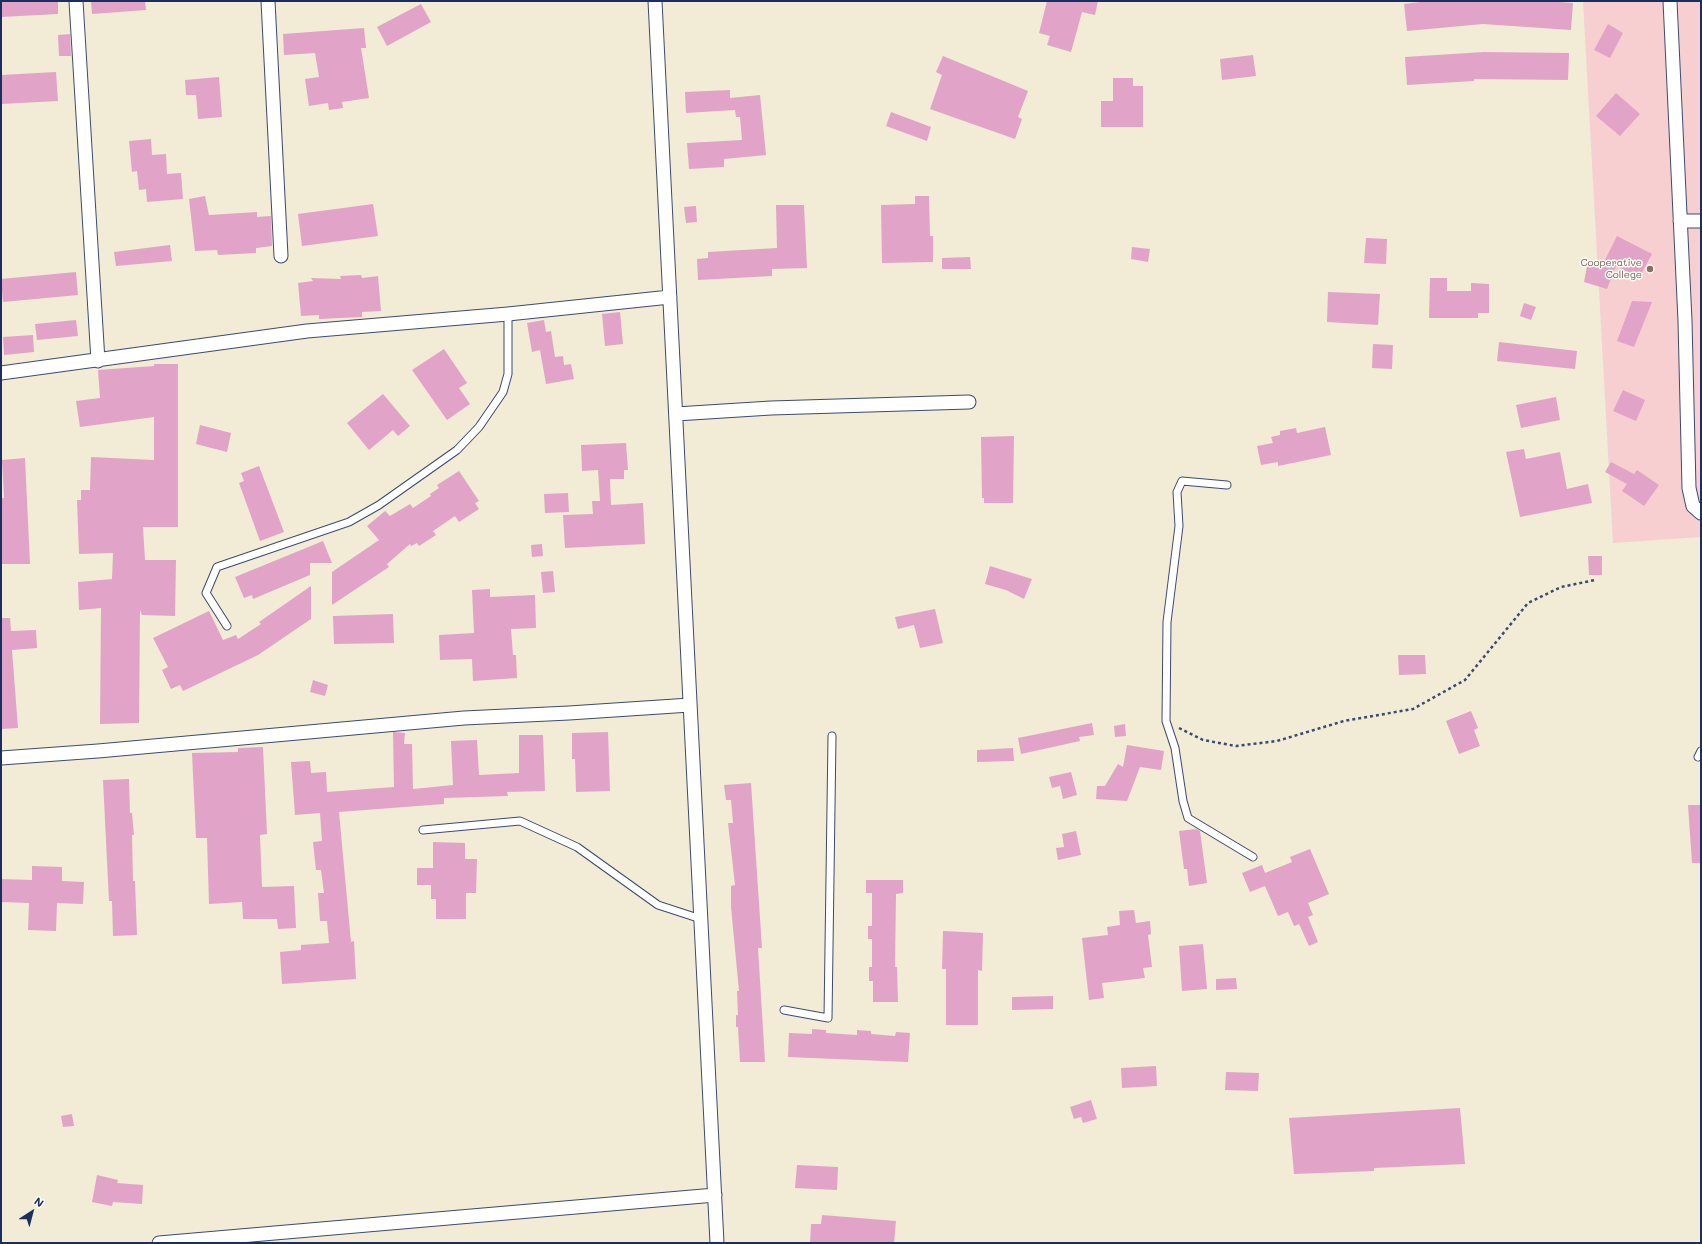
<!DOCTYPE html>
<style>
body{margin:0}
#map{position:relative;width:1702px;height:1244px;overflow:hidden;background:#f2ebd5;font-family:Mali,sans-serif}
canvas{display:block}
.frame{position:absolute;inset:0;border:2px solid #1b2f5e;pointer-events:none}
.north{position:absolute;left:12px;top:1192px;width:40px;height:40px;-webkit-text-stroke:3px #fdfcf7;paint-order:stroke;rotate:36deg;font-size:11px;font-weight:700;line-height:16px;text-align:center;color:#1b2f5e}
.north::after{content:'';display:block;margin:auto;width:14px;height:18px;background:#1b2f5e;clip-path:polygon(50% 0,100% 100%,50% 72%,0 100%)}
</style>
<div id="map">
<canvas width="1702" height="1244"></canvas>
<div class="frame"></div>
<div class="north">N</div>
</div>
<script>
const context = document.querySelector('canvas').getContext('2d');
context.lineJoin = 'round';
function paint(path, color) {
  context.fillStyle = color;
  context.fill(path, 'evenodd');
}
function shape(rows) {
  const path = new Path2D();
  for (const r of rows) {
    path.moveTo(r[0], r[1]);
    for (let i = 2; i < r.length; i += 2) path.lineTo(r[i], r[i + 1]);
  }
  return path;
}
function strokePath(path, color, width, dash) {
  context.strokeStyle = color;
  context.lineWidth = width;
  context.lineCap = dash ? 'butt' : 'round';
  context.setLineDash(dash || []);
  context.stroke(path);
}
function write(font, color, halo, rows, align = 'center') {
  context.font = font + ' Mali,sans-serif';
  context.lineWidth = 3;
  context.setLineDash([]);
  context.textBaseline = 'middle';
  context.strokeStyle = halo;
  context.fillStyle = color;
  for (const [text, x, y, turn = 0] of rows) {
    context.save();
    context.translate(x, y);
    context.rotate((+turn || 0) * Math.PI / 180);
    context.textAlign = isNaN(turn) ? turn : align;
    if (halo) context.strokeText(text, 0, 0);
    context.fillText(text, 0, 0);
    context.restore();
  }
}
paint(shape([
 [1583,1,1701,1,1701,537,1613,543]
]), '#f7cfd1');
paint(shape([
 [1,1,58,1,58,14,1,17],
 [91,1,145,1,146,10,92,14],
 [1047,1,1098,1,1095,15,1082,12,1071,52,1047,45,1050,36,1039,33],
 [1429,1,1546,1,1573,3,1571,30,1483,24,1407,31,1404,4],
 [421,4,431,22,387,46,377,27],
 [1608,24,1623,33,1610,58,1594,50],
 [364,28,366,48,361,48,369,98,342,102,343,108,329,110,328,103,309,106,305,79,319,77,315,53,284,55,283,34],
 [70,34,71,56,59,56,58,35],
 [1484,52,1569,53,1568,80,1474,79,1474,81,1407,85,1405,57],
 [1253,55,1256,76,1222,80,1220,59],
 [943,56,1028,91,1018,117,1022,119,1015,139,930,109,942,75,936,72],
 [56,72,58,101,1,104,1,75],
 [219,77,222,117,198,119,196,95,186,95,185,80],
 [1113,78,1133,78,1133,86,1143,86,1143,127,1101,127,1101,101,1113,101],
 [730,90,730,98,760,95,766,155,724,159,724,167,689,169,687,143,742,140,740,117,736,117,735,110,686,113,685,92],
 [1616,93,1640,114,1620,136,1596,116],
 [891,112,931,127,927,141,886,126],
 [151,139,152,155,166,154,167,174,181,173,183,199,147,202,146,189,139,190,137,171,132,172,129,141],
 [205,196,209,215,257,212,257,217,271,216,272,246,256,248,256,253,218,255,217,250,195,251,189,199],
 [915,196,929,196,930,236,933,236,933,262,882,263,881,205,915,204],
 [373,204,378,236,302,246,298,214],
 [776,205,804,205,807,268,772,269,772,276,698,280,697,259,708,258,708,252,777,248],
 [696,206,697,222,686,223,684,207],
 [1617,236,1652,254,1639,278,1616,266,1607,289,1584,282,1587,266,1601,268],
 [1366,238,1387,239,1386,264,1364,263],
 [170,245,172,261,116,266,114,252],
 [1132,247,1150,249,1148,262,1131,259],
 [970,257,971,269,942,269,942,258],
 [76,272,78,295,3,302,1,279],
 [361,275,362,278,378,276,381,311,362,312,362,317,319,319,319,315,301,316,298,283,313,281,311,278,341,279,340,276],
 [1430,278,1447,278,1447,291,1471,291,1471,283,1489,284,1489,313,1478,313,1478,318,1429,318],
 [1328,292,1380,294,1378,325,1327,322],
 [1632,301,1652,302,1634,347,1617,341],
 [1524,303,1536,307,1531,320,1520,316],
 [620,312,623,344,605,346,602,314],
 [76,320,78,336,37,340,35,324],
 [544,320,546,332,551,331,555,357,563,356,564,365,571,364,574,379,546,384,540,350,532,352,527,323],
 [33,335,34,352,4,355,3,337],
 [1499,342,1577,351,1575,369,1497,361],
 [1373,344,1393,345,1392,369,1372,368],
 [444,349,467,383,459,388,470,404,447,420,412,370],
 [154,364,178,364,178,527,143,527,145,560,176,560,175,616,142,615,140,610,139,723,100,724,101,608,79,610,78,582,112,579,113,553,79,554,77,500,81,500,81,490,90,490,91,457,154,460,154,417,80,427,76,401,100,398,98,370,154,366],
 [1623,390,1645,400,1636,421,1613,411],
 [383,394,410,426,398,436,393,430,369,450,347,423],
 [1556,397,1560,420,1521,428,1516,405],
 [200,425,231,433,227,452,196,444],
 [1325,427,1331,455,1278,466,1278,462,1261,465,1257,446,1273,443,1271,437,1280,435,1280,431,1296,428,1297,433],
 [1014,436,1013,503,984,503,984,498,982,498,981,437],
 [626,443,628,470,624,470,624,479,610,479,611,505,643,503,645,544,565,548,563,515,593,514,592,501,600,501,598,470,582,471,581,445],
 [1524,449,1526,459,1560,452,1567,489,1588,484,1592,503,1520,517,1506,452],
 [25,458,30,564,1,564,1,498,4,498,2,460],
 [1611,462,1634,474,1637,470,1659,485,1644,506,1622,491,1627,484,1605,472],
 [259,466,284,532,260,541,239,483,244,481,241,473],
 [459,471,479,501,475,503,479,509,459,522,455,516,433,531,436,535,419,546,417,543,411,546,410,544,387,564,389,567,332,605,332,572,379,540,367,526,385,511,390,516,410,504,413,508,431,496,430,494,439,488,437,485],
 [568,493,569,512,545,513,544,494],
 [323,541,332,563,310,563,310,575,253,599,252,595,244,598,235,577],
 [542,544,543,556,532,557,531,545],
 [1588,556,1602,556,1602,575,1589,575],
 [990,566,1032,579,1024,599,1006,590,985,584],
 [553,571,555,592,543,593,541,572],
 [311,586,311,619,258,655,183,691,180,685,171,689,162,670,168,667,153,638,209,611,223,640,236,635,238,639,261,624,259,622],
 [490,589,490,597,535,595,536,628,511,629,513,655,516,655,517,678,473,681,472,659,440,660,439,635,474,633,472,590],
 [935,609,943,643,920,648,914,625,898,629,895,617],
 [393,614,394,643,334,644,333,616],
 [1,618,10,618,11,631,36,630,37,648,12,650,18,728,1,729],
 [1398,655,1425,655,1426,674,1399,675],
 [313,680,328,685,325,696,310,692],
 [1471,711,1478,728,1474,730,1480,746,1459,754,1446,721],
 [1092,723,1094,735,1079,737,1080,741,1021,754,1018,738],
 [1125,724,1126,736,1115,737,1114,726],
 [393,732,405,733,404,744,412,744,413,789,453,785,451,741,477,740,479,775,519,773,519,735,543,735,545,791,507,792,508,796,444,798,444,804,339,812,351,942,354,941,356,979,282,984,280,952,301,950,301,945,329,943,327,921,320,921,318,893,324,893,321,870,316,870,313,842,322,841,320,813,295,815,291,762,310,761,311,773,326,772,327,792,394,787],
 [608,732,610,791,576,792,575,759,572,759,572,733],
 [1127,745,1164,751,1161,770,1140,767,1127,801,1096,799,1097,786,1105,786,1118,764,1123,767],
 [263,747,267,834,260,835,262,887,294,886,296,928,278,929,277,919,243,919,242,902,209,904,207,838,196,838,192,753,238,752,238,748],
 [1013,748,1014,761,977,762,977,750],
 [1071,772,1077,795,1063,799,1060,786,1052,788,1049,777],
 [129,779,130,813,132,813,134,835,132,835,133,881,135,881,137,935,113,936,112,901,109,901,103,780],
 [751,783,762,948,758,948,765,1062,740,1062,738,1027,736,1027,736,1015,738,1015,737,991,739,991,731,907,731,886,735,885,728,823,733,823,731,800,726,800,724,785],
 [1688,805,1701,805,1701,863,1692,863],
 [1196,829,1200,831,1207,883,1189,886,1187,869,1184,869,1179,831],
 [1076,831,1081,855,1058,860,1056,848,1064,847,1062,834],
 [433,842,465,843,465,859,477,859,476,893,466,893,466,919,436,919,436,899,431,899,431,885,417,885,417,868,433,868],
 [1310,849,1329,894,1308,903,1313,915,1308,917,1318,942,1309,946,1299,924,1294,926,1288,912,1278,916,1265,886,1250,892,1242,873,1262,865,1265,873,1292,862,1290,857],
 [32,866,62,867,62,881,84,882,83,904,57,903,56,931,28,930,29,903,1,902,1,879,32,880],
 [866,880,903,880,903,893,896,894,895,967,897,967,898,1002,873,1002,873,981,869,981,869,967,872,967,872,939,868,939,868,926,872,926,872,893,866,893],
 [1134,910,1136,923,1150,921,1151,934,1148,935,1152,967,1143,968,1145,978,1102,983,1104,998,1089,1000,1082,938,1108,935,1107,927,1120,925,1119,911],
 [943,931,983,933,982,971,978,970,978,1025,946,1025,946,969,942,969],
 [1203,944,1207,989,1182,991,1179,946],
 [1236,978,1237,989,1216,990,1216,979],
 [1053,996,1053,1009,1012,1010,1012,997],
 [812,1029,826,1030,826,1033,857,1035,857,1030,871,1031,871,1034,895,1036,896,1032,910,1033,908,1062,788,1057,789,1033,812,1034],
 [1156,1066,1157,1086,1122,1088,1121,1068],
 [1226,1072,1259,1073,1258,1091,1225,1090],
 [1091,1100,1097,1119,1083,1123,1081,1117,1074,1119,1070,1107],
 [1460,1108,1465,1164,1374,1168,1374,1171,1294,1174,1289,1118],
 [72,1114,74,1126,63,1127,61,1116],
 [797,1165,838,1167,837,1190,795,1188],
 [97,1175,118,1180,117,1183,143,1185,142,1204,113,1202,112,1206,92,1202],
 [822,1215,896,1221,894,1243,810,1243,811,1224,821,1224]
]), '#e1a4c8');
const service = shape([
 [1227,485,1182,481,1177,492,1179,526,1167,622,1166,721,1175,748,1183,801,1188,818,1253,857],
 [227,626,206,593,217,567,349,522,379,505,457,450,479,427,503,392,508,374,508,314],
 [1698,757,1701,751],
 [423,830,520,821,577,847,658,905,701,919],
 [784,1010,828,1018,832,736]
]);
const minor = shape([
 [76,1,98,361],
 [268,1,281,256],
 [655,1,717,1243],
 [1670,1,1685,321,1689,488,1693,506,1701,513],
 [1680,221,1701,221],
 [1,373,307,331,508,314,670,297],
 [676,414,771,408,969,402],
 [1,758,98,751,464,718,569,713,690,705],
 [159,1243,715,1195]
]);
strokePath(service, '#3b4b70', 9);
strokePath(minor, '#3b4b70', 15);
strokePath(shape([
 [1179,728,1203,740,1236,746,1277,741,1344,721,1413,709,1465,680,1528,603,1561,587,1595,580]
]), '#3b4b70', 2.5, [3, 3]);
strokePath(service, '#fff', 7);
strokePath(minor, '#fff', 13);
for (const [x, y, r, color] of [
 [1650,269,4,"#8d6e63"]
]) {
  const dot = new Path2D();
  dot.arc(x, y, r, 0, 2 * Math.PI);
  context.fillStyle = color;
  context.fill(dot);
  strokePath(dot, '#fdfcf7', 1.5);
}
write('10px', '#785e54', '#fdfcf7', [
 ["Cooperative",1642,263],
 ["College",1642,275]
], 'right');
</script>
